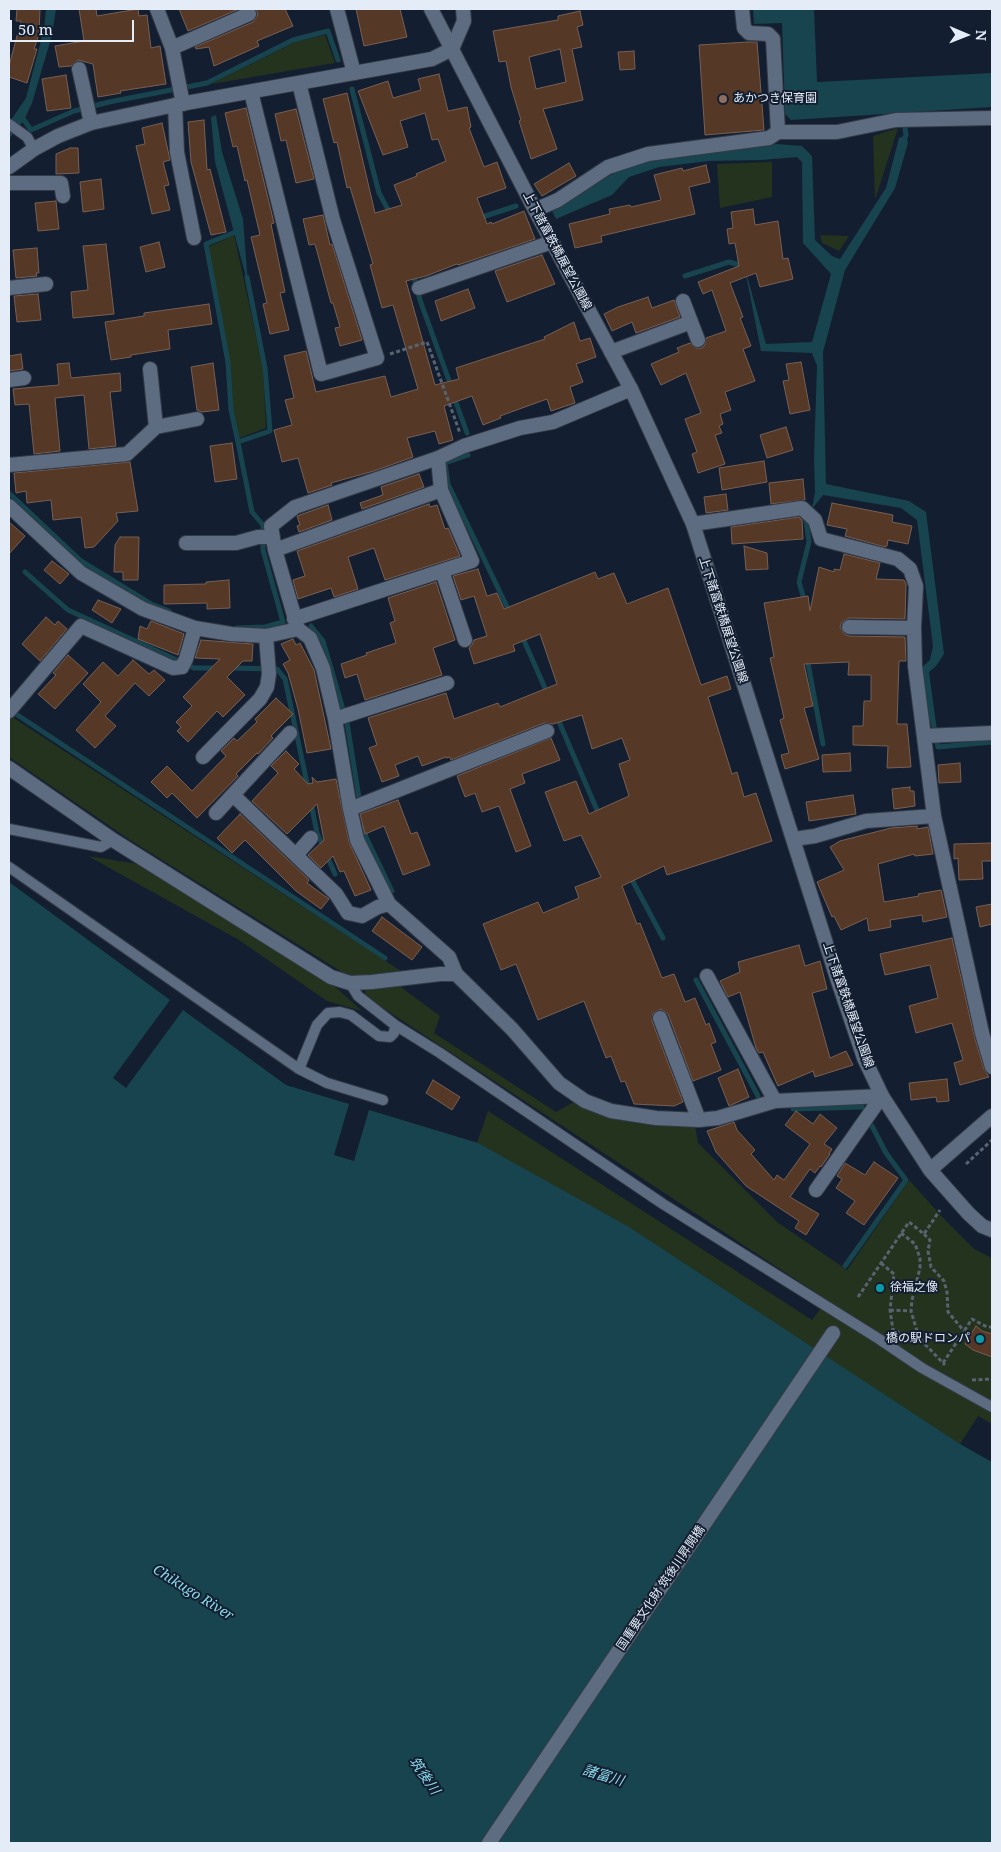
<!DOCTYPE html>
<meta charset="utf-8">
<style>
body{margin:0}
#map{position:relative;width:1001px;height:1852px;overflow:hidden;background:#131f30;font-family:"Noto Serif",serif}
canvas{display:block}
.frame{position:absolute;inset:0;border:10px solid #e4ecf8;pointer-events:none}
.north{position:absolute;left:941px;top:10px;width:50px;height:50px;-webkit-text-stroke:4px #131f30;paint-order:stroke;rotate:91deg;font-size:14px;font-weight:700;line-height:20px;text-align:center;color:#e4ecf8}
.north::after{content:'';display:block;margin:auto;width:18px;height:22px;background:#e4ecf8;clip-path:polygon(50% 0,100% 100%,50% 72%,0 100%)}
.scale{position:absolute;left:10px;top:20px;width:124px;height:22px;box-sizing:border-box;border:2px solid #e4ecf8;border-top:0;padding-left:6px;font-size:15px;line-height:18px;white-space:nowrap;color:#e4ecf8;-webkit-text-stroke:4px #131f30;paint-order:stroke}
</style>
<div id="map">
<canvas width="1001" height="1852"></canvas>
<div class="frame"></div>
<div class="north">N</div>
<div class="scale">50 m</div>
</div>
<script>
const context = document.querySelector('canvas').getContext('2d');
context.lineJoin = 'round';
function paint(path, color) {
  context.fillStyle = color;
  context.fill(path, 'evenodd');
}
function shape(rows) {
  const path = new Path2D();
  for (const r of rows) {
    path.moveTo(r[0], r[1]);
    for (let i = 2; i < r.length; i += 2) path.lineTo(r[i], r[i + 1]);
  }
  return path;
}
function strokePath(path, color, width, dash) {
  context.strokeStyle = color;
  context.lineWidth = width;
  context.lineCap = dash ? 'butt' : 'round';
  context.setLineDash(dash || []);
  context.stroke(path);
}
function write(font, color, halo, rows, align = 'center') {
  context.font = font + ' "Noto Serif","Noto Sans JP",serif';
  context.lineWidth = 4;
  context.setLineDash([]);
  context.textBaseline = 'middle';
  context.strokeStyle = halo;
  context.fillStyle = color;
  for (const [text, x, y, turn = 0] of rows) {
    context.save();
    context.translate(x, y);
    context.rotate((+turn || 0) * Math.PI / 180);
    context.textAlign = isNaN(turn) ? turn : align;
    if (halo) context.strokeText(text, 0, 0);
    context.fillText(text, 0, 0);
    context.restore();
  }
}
paint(shape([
 [325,35,335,63,211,84,295,42],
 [898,128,875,200,873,136],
 [772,162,772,197,720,208,717,164],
 [234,235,263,368,266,428,239,438,233,412,229,358,208,247],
 [820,235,849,236,839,251,822,243],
 [9,715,401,971,398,985,440,1016,434,1033,556,1112,574,1102,635,1123,695,1125,698,1143,777,1222,847,1270,909,1180,945,1220,974,1249,992,1258,992,1424,978,1416,960,1444,588,1245,369,1110,477,1143,488,1111,812,1320,827,1300,365,996,366,987,130,840,9,757],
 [88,856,138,864,330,982,362,1011,327,1001,239,940]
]), '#23331e');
paint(shape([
 [46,9,56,9,52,35,32,103,24,120,9,139,9,123,26,98,44,29],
 [753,9,814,9,817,82,992,73,992,107,791,120,785,114,782,23,754,24],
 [216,115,222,152,243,219,248,284,215,162,211,117],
 [906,135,908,143,895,188,845,270,823,352,826,484,909,501,926,512,944,654,936,666,929,672,936,724,929,722,921,668,930,660,933,646,917,520,901,508,823,495,812,509,815,492,814,457,817,366,812,353,761,351,744,265,766,344,812,342,831,274,803,243,802,162,797,157,761,160,709,161,659,167,629,177,612,195,556,219,552,211,614,173,646,161,777,144,802,146,812,156,815,240,832,256,840,259,886,188,899,138],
 [9,882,170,1000,113,1078,126,1088,183,1010,286,1085,349,1104,334,1155,354,1161,369,1110,478,1143,629,1227,960,1444,992,1462,992,1843,9,1843]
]), '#17444e');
strokePath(shape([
 [352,89,379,193,391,215],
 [20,117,24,120,31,130,74,111,109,102,207,83,293,40,328,31,338,60],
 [904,141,906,135,904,120],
 [479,218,516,206],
 [413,274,420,300,451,386],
 [685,276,729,262,744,266],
 [454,397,467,433],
 [238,442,231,410,228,362,206,244,238,231],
 [468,455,445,463,448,484,510,613],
 [9,493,81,561,151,604,169,611],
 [25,572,68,610,194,668,218,668],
 [805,603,799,582,809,542,806,520],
 [311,626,323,641,347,723,360,804],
 [237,628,265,627,283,622,263,550,263,525,252,512,238,442,270,431,265,368,247,277],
 [522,636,548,695],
 [807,658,823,744],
 [229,668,277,669,285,679,308,788],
 [16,714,385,958],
 [932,716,938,747,992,742],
 [557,717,600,817],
 [311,803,317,833,324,848],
 [364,827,366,837,392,891],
 [327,856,335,874],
 [630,876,663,938],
 [696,980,758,1096],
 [793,1109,862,1107],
 [845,1266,906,1180,886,1153,872,1126]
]), '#17444e', 5);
const building = shape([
 [17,9,40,9,39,34,34,49,37,49,27,83,9,77,9,66,21,21,16,21,17,9],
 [79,9,96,9,97,16,138,9,139,16,147,15,151,48,160,46,166,84,120,91,121,93,98,97,93,64,78,60,71,66,59,67,55,46,84,41,79,9],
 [179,9,239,9,188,31,179,9],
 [256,9,285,9,293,26,257,41,259,46,214,66,209,47,196,49,195,47,253,22,258,15,256,9],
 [356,9,400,9,407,37,364,46,356,9],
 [580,11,583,25,577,27,582,47,572,49,583,100,543,109,557,149,531,159,519,121,521,120,511,87,506,61,499,62,493,31,558,20,558,16,580,11],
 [560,49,566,82,536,89,529,57,560,49],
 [748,42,757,42,764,130,705,135,699,45,748,42],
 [634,51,635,69,620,70,618,52,634,51],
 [439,74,448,111,467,107,471,127,469,128,484,167,497,162,506,188,477,198,487,224,491,222,492,224,524,211,535,239,458,265,457,264,426,276,406,281,435,385,459,379,456,368,545,339,544,337,574,322,580,341,590,338,596,357,576,364,583,382,570,387,575,403,551,411,547,399,500,416,501,418,483,425,472,396,444,406,453,440,439,444,435,431,407,438,413,457,374,471,331,483,332,485,308,493,298,458,282,462,274,430,292,425,285,400,294,398,284,356,306,351,316,392,385,376,391,397,418,389,393,305,382,308,370,265,373,264,350,187,347,188,337,142,334,143,323,99,347,93,375,213,402,205,394,185,417,176,416,174,446,161,438,139,432,140,425,113,400,121,408,147,383,155,358,91,388,81,393,98,421,90,418,79,439,74],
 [66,75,71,108,47,111,42,79,66,75],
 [246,108,274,223,271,224,285,292,280,293,289,330,270,334,263,304,267,303,251,237,260,235,247,180,245,181,237,146,233,147,225,113,246,108],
 [296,109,314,179,296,183,286,140,281,141,275,114,296,109],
 [204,120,207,170,210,169,226,232,211,235,191,162,188,122,204,120],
 [162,123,170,160,163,162,169,185,164,186,170,210,152,214,136,146,145,144,142,128,162,123],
 [70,148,78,148,79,173,56,174,56,154,70,148],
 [569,163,576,176,542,196,534,184,569,163],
 [706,165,710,182,689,187,695,214,601,236,602,242,575,248,569,224,610,214,609,209,630,205,631,207,661,200,654,175,682,168,683,171,706,165],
 [101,179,104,209,83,212,80,182,101,179],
 [56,201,59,229,38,231,35,203,56,201],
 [753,209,755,225,778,221,783,259,788,258,793,279,760,287,756,273,730,283,743,317,740,318,751,346,743,349,755,381,725,392,731,410,720,414,723,424,719,426,722,433,715,435,725,464,698,473,692,454,697,452,685,419,701,413,686,373,661,385,651,364,679,352,677,348,690,343,696,348,702,348,705,345,706,338,726,331,712,290,703,294,698,282,739,266,735,243,729,244,727,229,733,228,731,212,753,209],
 [323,215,330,245,332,244,362,340,340,346,335,328,340,327,333,303,331,303,315,244,309,245,303,219,323,215],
 [159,242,165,267,146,272,140,247,159,242],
 [106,244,114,314,73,318,71,292,88,290,83,246,106,244],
 [37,248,39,273,36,273,37,276,16,278,13,250,37,248],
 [542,255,555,284,507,302,495,271,542,255],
 [468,289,475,308,441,321,435,301,468,289],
 [38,294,41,320,17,322,14,296,38,294],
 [648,297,652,308,674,300,680,317,636,333,632,322,612,331,604,314,618,307,648,297],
 [209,304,212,324,168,330,170,349,131,355,131,357,111,360,105,322,144,316,144,313,209,304],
 [21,354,23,369,9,371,9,356,21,354],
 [801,362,810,410,790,414,783,381,789,380,786,364,801,362],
 [69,363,71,378,120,373,121,391,110,392,116,446,89,449,84,395,55,398,60,451,34,454,29,404,15,405,13,389,59,385,57,364,69,363],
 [213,363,219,410,202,412,197,410,191,367,213,363],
 [786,427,793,450,767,458,760,435,786,427],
 [232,443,237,479,215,482,210,446,232,443],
 [764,461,767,482,722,490,719,468,764,461],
 [130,462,138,511,116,513,118,521,94,547,85,548,81,517,53,520,51,500,27,503,26,491,16,493,14,473,130,462],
 [419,474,424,487,362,509,360,503,383,495,381,487,419,474],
 [803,479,805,500,771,504,769,483,803,479],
 [726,494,728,510,706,513,704,497,726,494],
 [832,503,893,515,892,522,912,526,908,544,888,540,887,546,885,547,845,536,847,529,827,525,832,503],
 [429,504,430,507,437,505,445,529,448,528,460,556,385,580,374,548,348,557,358,589,334,597,331,588,298,599,293,580,305,576,297,551,429,504],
 [328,505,332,520,299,532,297,526,300,525,297,516,328,505],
 [799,517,802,520,803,539,732,544,731,527,799,517],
 [9,522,25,536,9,554,9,522],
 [120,537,139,537,138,580,123,580,123,572,114,572,115,545,120,537],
 [744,546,767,553,768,569,746,570,744,546],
 [844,554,880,563,876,579,904,580,906,584,905,619,849,618,842,622,840,627,844,634,849,636,905,637,906,661,899,661,897,724,907,724,911,767,887,768,888,746,853,745,853,726,863,726,864,701,871,701,871,675,848,675,849,662,804,664,813,706,804,708,819,759,785,769,781,755,789,753,780,720,784,718,770,658,774,657,764,603,808,596,810,611,819,567,834,572,834,569,840,570,844,554],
 [52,561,69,574,60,584,44,570,52,561],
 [478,569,487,596,497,593,504,609,595,572,598,579,614,573,627,604,668,588,701,685,727,676,731,689,708,697,732,774,737,772,744,797,756,793,772,841,667,875,664,866,622,886,637,924,640,923,662,978,674,974,685,1002,695,998,706,1025,709,1023,716,1042,711,1044,721,1070,693,1081,668,1014,661,1009,653,1013,652,1021,683,1102,674,1106,634,1104,625,1081,621,1082,611,1056,606,1058,584,1001,538,1020,516,964,501,970,483,924,538,902,543,913,579,898,575,887,601,877,581,835,564,841,545,792,576,781,589,814,629,796,619,764,630,760,622,738,592,749,582,715,553,724,544,723,451,760,450,757,446,758,446,757,422,766,418,756,395,765,399,776,382,782,369,748,377,745,368,718,446,693,454,719,498,703,500,707,557,684,540,634,513,645,515,651,474,664,469,648,472,645,474,640,487,636,474,596,461,600,453,576,478,569],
 [229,580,230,608,207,609,207,603,164,604,164,585,206,584,206,582,229,580],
 [436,582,455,640,433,648,442,675,365,700,357,674,345,678,341,664,367,655,366,653,396,643,390,623,395,621,388,598,436,582],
 [98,600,121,609,112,623,92,610,98,600],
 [46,617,55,625,58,621,67,629,40,661,22,644,46,617],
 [151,621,184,634,178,655,138,639,140,626,147,629,151,621],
 [293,639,296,645,300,643,314,670,331,749,307,753,298,709,288,673,283,664,290,660,281,644,293,639],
 [201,640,253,644,252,661,243,661,227,677,245,695,223,717,217,711,188,742,177,731,181,727,176,722,192,706,183,697,220,659,195,658,201,640],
 [68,655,88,673,55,709,38,694,56,675,53,673,68,655],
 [133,660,149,674,154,670,165,680,149,696,135,683,105,716,116,726,95,748,76,730,101,702,83,684,103,662,118,676,133,660],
 [276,698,293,714,271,736,273,738,258,754,257,753,236,774,238,776,197,818,172,793,167,798,151,782,167,766,192,791,226,756,221,751,234,738,237,741,257,722,255,719,276,698],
 [551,738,560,760,522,774,525,783,510,789,531,846,516,852,499,806,482,812,475,793,465,797,457,776,551,738],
 [286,751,299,764,294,769,308,784,313,783,312,777,317,782,336,779,349,842,371,890,355,896,344,871,340,872,333,856,321,868,308,855,324,840,317,804,287,834,252,801,278,773,271,766,286,751],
 [850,753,851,771,823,772,822,755,850,753],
 [960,763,961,782,939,783,938,765,960,763],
 [910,787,910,791,914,791,915,806,894,809,892,789,910,787],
 [853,795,856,814,809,821,806,802,853,795],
 [398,800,411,834,417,832,430,865,403,875,384,826,365,834,360,814,398,800],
 [240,814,309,880,307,883,329,899,321,909,296,891,245,840,232,853,217,838,240,814],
 [917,826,917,829,928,827,933,854,915,856,914,854,878,864,884,902,919,896,918,894,941,890,947,917,923,922,922,915,890,920,891,927,869,931,867,918,841,930,834,916,832,917,817,882,844,870,830,847,840,841,891,828,917,826],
 [992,843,992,861,982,861,983,879,959,880,958,858,954,859,954,844,992,843],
 [992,904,992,924,980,927,976,907,992,904],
 [382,917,422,947,412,960,372,931,382,917],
 [952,938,974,1035,984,1069,989,1077,960,1085,954,1063,963,1060,952,1023,916,1033,909,1006,938,998,930,965,885,975,880,954,952,938],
 [799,945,805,966,820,961,827,989,812,993,830,1058,846,1051,853,1065,815,1077,813,1071,778,1086,763,1052,759,1053,756,1048,740,992,728,997,720,981,740,972,738,962,799,945],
 [738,1069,749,1097,729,1106,718,1078,738,1069],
 [947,1079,949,1101,937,1102,936,1097,911,1100,909,1083,947,1079],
 [433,1080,460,1097,452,1110,426,1093,433,1080],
 [796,1111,813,1124,820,1114,837,1128,824,1144,832,1149,829,1154,830,1154,821,1167,820,1166,815,1173,810,1169,790,1197,819,1214,806,1235,795,1228,799,1221,746,1186,716,1152,707,1131,734,1122,737,1130,755,1150,751,1154,774,1180,777,1175,784,1180,810,1144,785,1125,796,1111],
 [874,1162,898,1178,864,1225,846,1213,855,1201,836,1188,842,1179,837,1176,845,1163,865,1175,874,1162],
 [976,1326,982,1331,992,1334,992,1357,973,1350,965,1344,976,1326]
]);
paint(building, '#563827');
strokePath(building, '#775f53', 1);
const service = shape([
 [9,124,27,137,34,149],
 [9,829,101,847,113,840],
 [9,867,299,1069,327,1083,383,1100],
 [350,983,358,996,395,1025,440,1053,663,1204,879,1339,922,1368,992,1407],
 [299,1069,317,1025,328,1013,340,1012,351,1015,379,1036,390,1037,394,1033,395,1025]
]);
const pedestrian = shape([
 [489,1843,833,1333]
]);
const minor = shape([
 [157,9,172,48,183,104],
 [337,9,354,73],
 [742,9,744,28,749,33,768,34,773,39,778,132],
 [172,48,249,14],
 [452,49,464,21,463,9],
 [79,69,91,123],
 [251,92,321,374,377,358,333,220,299,83],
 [175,105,177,152,194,238],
 [9,183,61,183,63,196],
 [535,210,558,200,608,167,648,154,769,138,778,132,837,132,896,120,992,118],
 [9,288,46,284],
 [419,288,552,242],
 [683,301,698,340],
 [611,352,691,322],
 [9,380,24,378],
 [631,389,553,422,520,428,464,446,438,458,295,507,271,526,275,550,298,629,310,638,323,668,335,719,350,809,357,840,389,904,449,957,456,974,512,1029,559,1083,585,1101,611,1111,656,1118,699,1120,718,1118,775,1101,882,1096],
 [156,427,197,419],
 [9,465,127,454,156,427,150,369],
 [9,506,81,573,143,609,195,628,231,634,266,636,298,629],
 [693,524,802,508,815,520,821,539,898,559,910,569,916,586,914,628,915,666,934,816,982,1033,992,1067],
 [186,543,236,543,258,537,272,537],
 [275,550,441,490],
 [442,571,465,640],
 [294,619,472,561,441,490,438,458],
 [849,627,914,628],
 [9,711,81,626,173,668,182,667,186,659,195,628],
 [335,719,447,683],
 [924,736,992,733],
 [203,757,260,699,267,687,269,674,266,636],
 [9,768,113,840,331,977,350,983,372,982,440,974,456,974],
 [233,795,336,894,348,913,362,916,378,907,389,904],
 [350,809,547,731],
 [216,813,290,733],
 [794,839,815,836,866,821,934,816],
 [296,855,311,838],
 [707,976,775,1101],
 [660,1018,699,1120],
 [816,1190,882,1096]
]);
const tertiary = shape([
 [431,9,535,210,631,389,693,524,837,978,864,1058,882,1096,930,1170,968,1213,982,1226,992,1230],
 [9,167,34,149,58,136,91,123,175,105,432,59,452,49],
 [930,1170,992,1116]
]);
strokePath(service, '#343b48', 12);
strokePath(pedestrian, '#343b48', 16);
strokePath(minor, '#343b48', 16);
strokePath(tertiary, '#343b48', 16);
strokePath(shape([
 [390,354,427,342,460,433],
 [966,1164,992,1140],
 [901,1233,915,1244,920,1258,920,1268,912,1300,911,1311,919,1338,945,1365],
 [924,1234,930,1240,928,1251,931,1267,944,1281,947,1292,948,1312,964,1331],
 [881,1263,894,1274,890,1310,893,1330,897,1330,901,1338],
 [858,1297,909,1222,924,1234,940,1210],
 [890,1310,911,1311],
 [943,1363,972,1319,987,1327,992,1327],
 [972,1380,992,1379]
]), '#586372', 3, [4, 2.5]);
strokePath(service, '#5d6c80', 10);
strokePath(pedestrian, '#5d6c80', 14);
strokePath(minor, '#5d6c80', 14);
strokePath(tertiary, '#5d6c80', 14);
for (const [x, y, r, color] of [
 [723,99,5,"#8d6e63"],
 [880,1288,5,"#0f9aa8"],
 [980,1339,5,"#0f9aa8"]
]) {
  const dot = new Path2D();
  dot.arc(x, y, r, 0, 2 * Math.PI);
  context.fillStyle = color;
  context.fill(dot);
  strokePath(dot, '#131f30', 2);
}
write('12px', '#e4ecf8', '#131f30', [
 ["あかつき保育園",733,99],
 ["徐福之像",890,1288],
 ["橋の駅ドロンパ",970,1339,"right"]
], 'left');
write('12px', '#e4ecf8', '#131f30', [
 ["上下諸富鉄橋展望公園線",557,251,62],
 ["上下諸富鉄橋展望公園線",723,620,72],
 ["上下諸富鉄橋展望公園線",848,1005,71],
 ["国重要文化財 筑後川昇開橋",661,1588,-56]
]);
write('italic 14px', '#8bd8eb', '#131f30', [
 ["Chikugo River",193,1593,32],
 ["筑後川",424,1776,55],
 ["諸富川",603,1776,17]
]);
</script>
